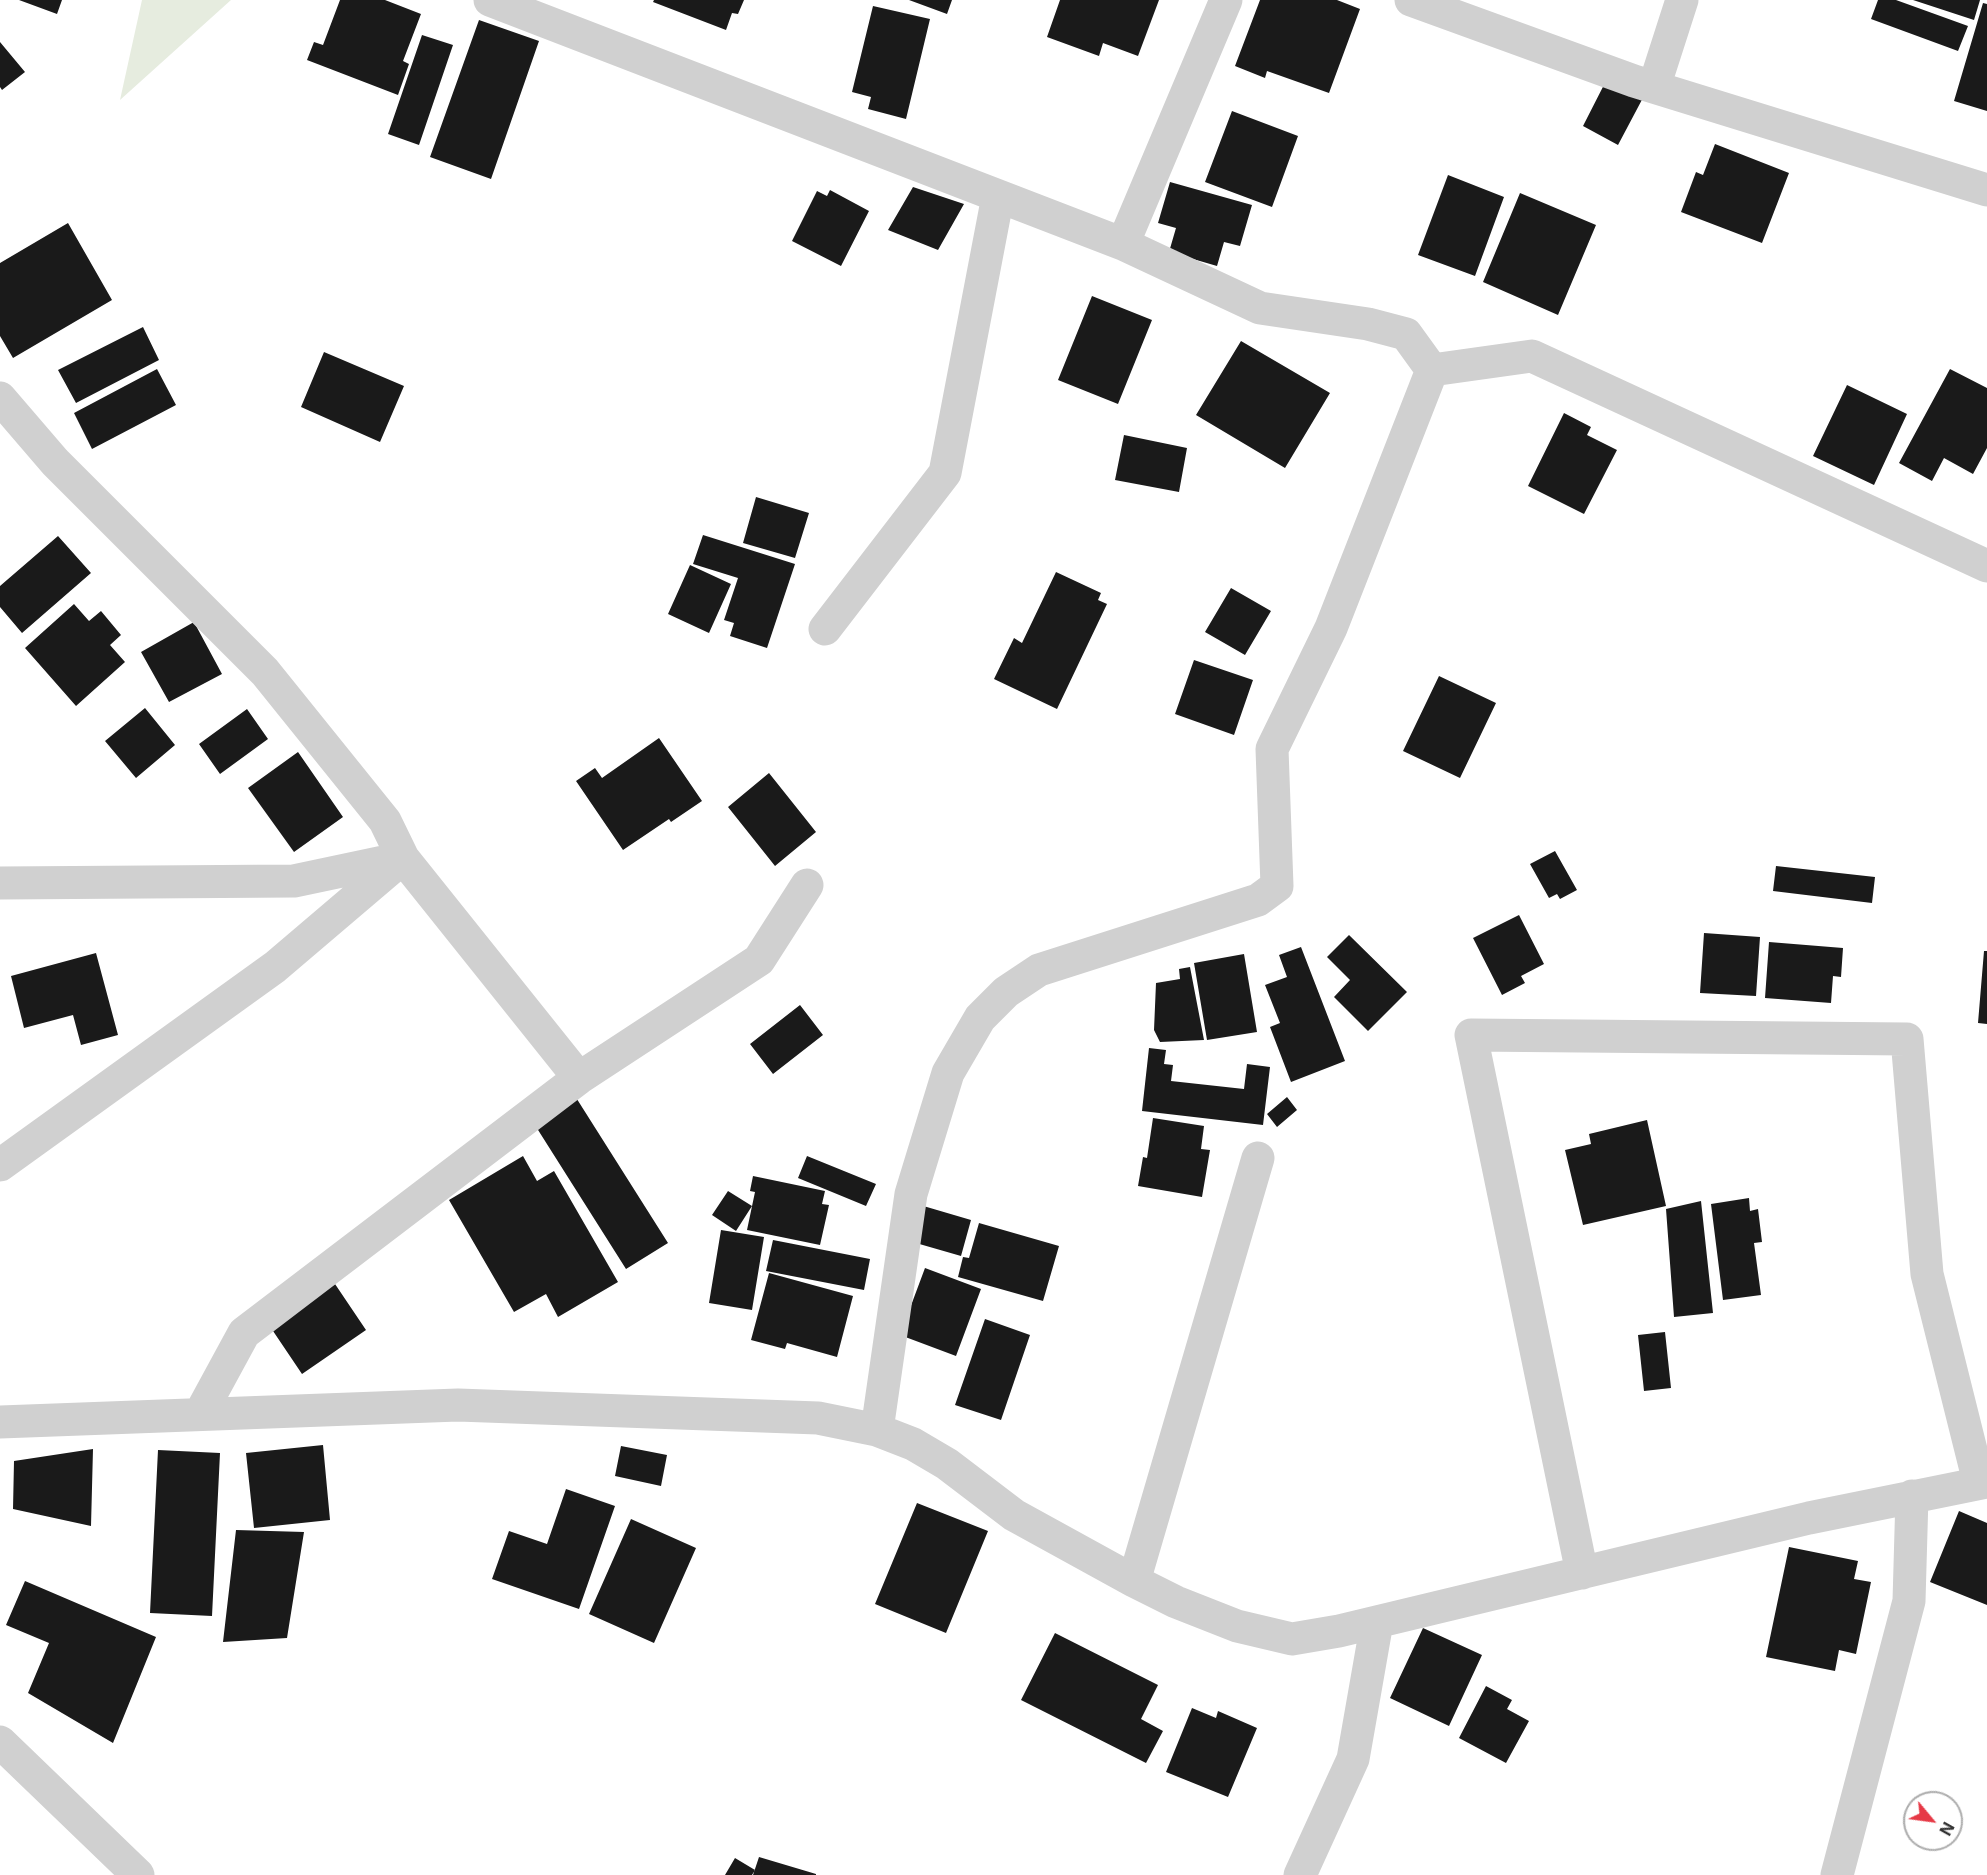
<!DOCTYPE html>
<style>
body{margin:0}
#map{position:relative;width:1987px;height:1875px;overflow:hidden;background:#fff;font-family:Inter,sans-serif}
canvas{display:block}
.north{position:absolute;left:1903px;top:1791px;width:60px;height:60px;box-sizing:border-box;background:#fff;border:2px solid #adadad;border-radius:50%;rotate:119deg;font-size:16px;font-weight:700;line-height:24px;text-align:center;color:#333}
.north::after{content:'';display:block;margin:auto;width:21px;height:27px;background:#e63946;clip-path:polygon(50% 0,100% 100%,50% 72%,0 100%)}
</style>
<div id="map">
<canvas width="1987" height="1875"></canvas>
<div class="north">N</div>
</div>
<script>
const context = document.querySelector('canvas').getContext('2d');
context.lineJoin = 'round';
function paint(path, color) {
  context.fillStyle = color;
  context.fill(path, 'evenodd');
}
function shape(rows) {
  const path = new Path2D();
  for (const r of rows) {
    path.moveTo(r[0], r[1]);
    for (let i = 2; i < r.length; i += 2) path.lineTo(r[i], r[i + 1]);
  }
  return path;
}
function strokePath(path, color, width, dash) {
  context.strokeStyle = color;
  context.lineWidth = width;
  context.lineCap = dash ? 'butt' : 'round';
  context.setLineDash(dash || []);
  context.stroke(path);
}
paint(shape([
 [142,0,231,0,120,100]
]), '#e6ecdf');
paint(shape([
 [19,0,62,0,57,14],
 [340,0,385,0,421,14,403,61,409,64,398,95,307,60,314,42,323,45],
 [654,0,744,0,738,14,732,13,726,30,653,2],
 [909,0,952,0,947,14],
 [1060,0,1159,0,1138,56,1103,43,1099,56,1047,37],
 [1260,0,1337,0,1360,9,1329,93,1267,71,1265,78,1235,66],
 [1878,0,1896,0,1968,26,1958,51,1871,19],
 [1913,0,1980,0,1974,20],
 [1983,3,1987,4,1987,111,1954,101],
 [873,6,930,19,906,119,868,109,871,97,852,92],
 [479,20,539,41,491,179,430,157],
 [422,35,453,45,419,145,388,134],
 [0,42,25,72,2,90,0,87],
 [1609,75,1645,94,1618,145,1583,126],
 [1232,111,1298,136,1272,207,1205,182],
 [1715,144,1789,173,1762,243,1681,212,1696,172,1703,175],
 [1448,175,1504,197,1475,276,1418,255],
 [1170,182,1252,205,1240,246,1224,242,1217,266,1169,252,1176,228,1158,223],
 [913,187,964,204,938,250,888,230],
 [830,190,869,211,841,266,792,241,817,191,827,196],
 [1520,193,1596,225,1558,315,1483,282],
 [68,223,112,300,13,358,0,336,0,263],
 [1092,296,1152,320,1118,404,1058,380],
 [143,327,159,360,76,403,58,370],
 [1241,341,1330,393,1285,468,1196,415],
 [324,352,404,386,380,442,301,407],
 [157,369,176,405,92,449,74,413],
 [1950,369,1987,388,1987,448,1973,474,1944,458,1932,481,1899,463],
 [1847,385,1907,414,1874,485,1813,456],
 [1564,413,1591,427,1587,435,1617,450,1584,514,1528,486],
 [1124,435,1187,448,1179,492,1115,480],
 [756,497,809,513,795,558,743,543],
 [703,535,795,564,767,648,730,636,734,623,724,620,738,578,693,564],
 [58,536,91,573,22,633,0,607,0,586],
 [690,565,731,584,709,633,668,614],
 [1056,572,1101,593,1098,600,1107,604,1057,709,994,679,1014,638,1022,643],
 [1231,588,1271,611,1245,655,1205,632],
 [74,604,89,621,101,611,121,635,110,645,125,662,76,706,25,648],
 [194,622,222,674,169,702,141,652],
 [1194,660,1253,680,1234,735,1175,714],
 [1439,676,1496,703,1460,778,1403,751],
 [145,708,175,745,136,778,105,741],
 [247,709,268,739,220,774,199,744],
 [659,738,702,801,671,822,669,819,623,850,576,781,595,768,602,778],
 [298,752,343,817,294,852,248,788],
 [769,773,816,832,775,866,728,807],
 [1555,851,1577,890,1560,899,1557,894,1549,898,1530,864],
 [1776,866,1875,877,1872,903,1773,891],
 [1519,915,1544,964,1521,976,1525,983,1502,995,1473,938],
 [1704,933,1760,937,1756,996,1700,993],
 [1349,935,1407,992,1368,1031,1334,997,1350,980,1327,957],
 [1769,942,1843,948,1841,977,1833,976,1831,1003,1765,998],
 [1301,947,1345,1061,1291,1082,1270,1027,1280,1023,1265,985,1287,977,1279,955],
 [1984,951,1987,951,1987,1024,1978,1023],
 [96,953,118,1035,81,1045,73,1015,24,1028,11,976],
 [1244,954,1257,1032,1207,1040,1194,963],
 [1190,967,1204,1040,1160,1042,1154,1030,1156,983,1180,979,1179,969],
 [800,1005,823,1035,773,1074,750,1044],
 [1149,1048,1166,1050,1164,1064,1173,1065,1171,1081,1244,1089,1247,1064,1270,1067,1263,1125,1142,1111],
 [575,1096,668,1243,626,1269,533,1122],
 [1287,1097,1297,1110,1277,1127,1267,1114],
 [1153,1118,1204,1126,1201,1149,1210,1150,1202,1197,1138,1186,1143,1157,1147,1158],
 [1647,1120,1666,1206,1583,1225,1565,1150,1591,1144,1589,1134],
 [523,1156,537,1181,554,1171,618,1282,558,1317,546,1294,514,1312,449,1200],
 [807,1156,876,1184,866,1206,798,1178],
 [753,1176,825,1191,822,1204,829,1205,820,1245,747,1230,755,1192,750,1191],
 [728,1191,752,1206,736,1231,712,1215],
 [1749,1198,1750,1211,1758,1209,1762,1242,1754,1243,1761,1295,1723,1300,1711,1204],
 [1701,1201,1713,1313,1674,1317,1666,1209],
 [920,1205,971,1220,961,1256,909,1241],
 [979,1223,1059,1246,1043,1301,958,1277,963,1257,969,1258],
 [721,1230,764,1237,752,1310,709,1303],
 [773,1240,870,1259,864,1290,766,1271],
 [925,1268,981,1289,956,1356,900,1335],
 [769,1273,853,1296,837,1357,787,1343,785,1349,751,1340],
 [335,1284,366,1330,302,1374,271,1328],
 [985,1319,1030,1335,1001,1420,955,1405],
 [1665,1332,1671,1388,1644,1391,1638,1335],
 [323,1445,330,1520,254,1528,246,1453],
 [621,1446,667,1455,661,1486,615,1476],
 [93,1449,91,1526,13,1509,14,1461],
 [158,1450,220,1453,212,1616,150,1613],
 [566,1489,615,1506,579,1609,492,1579,509,1531,547,1544],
 [917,1503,988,1531,946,1633,875,1604],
 [1959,1511,1987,1523,1987,1605,1930,1582],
 [631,1519,696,1548,654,1643,589,1614],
 [236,1530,304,1532,287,1638,223,1642],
 [1789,1547,1858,1561,1854,1579,1871,1582,1856,1654,1839,1650,1835,1671,1766,1657],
 [25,1581,156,1637,113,1743,28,1693,49,1643,6,1625],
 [1423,1628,1482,1655,1449,1726,1390,1698],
 [1055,1633,1158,1685,1141,1719,1163,1731,1146,1763,1021,1700],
 [1486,1686,1512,1700,1507,1709,1529,1721,1506,1763,1459,1738],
 [1192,1708,1216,1718,1218,1711,1257,1728,1228,1797,1166,1772],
 [759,1857,816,1874,816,1875,753,1875],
 [735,1858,755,1870,752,1875,725,1875]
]), '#1a1a1a');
strokePath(shape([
 [490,0,1123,244,1260,308,1368,324,1406,334,1432,370,1331,628,1272,749,1277,886,1258,900,1039,970,1006,992,980,1018,948,1073,911,1194,877,1430],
 [1411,0,1634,81,1987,190],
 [1654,87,1682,0],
 [1123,244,1226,0],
 [1432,370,1532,356,1987,566],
 [0,398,55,462,265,672,385,821,403,858,579,1078],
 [825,629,945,473,998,196],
 [0,883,294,881,398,859],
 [0,1165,275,967,403,858],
 [200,1414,244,1333,579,1078,759,960,807,885],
 [0,1422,458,1405,818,1418,877,1430,913,1444,947,1464,1014,1515,1134,1581,1176,1602,1237,1626,1292,1639,1339,1631,1809,1518,1987,1482],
 [1582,1573,1471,1035,1907,1039,1927,1274,1979,1482],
 [1134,1581,1258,1158],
 [0,1742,138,1875],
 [1300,1875,1353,1759,1377,1622],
 [1837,1875,1909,1601,1912,1496]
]), '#d0d0d0', 33);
</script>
